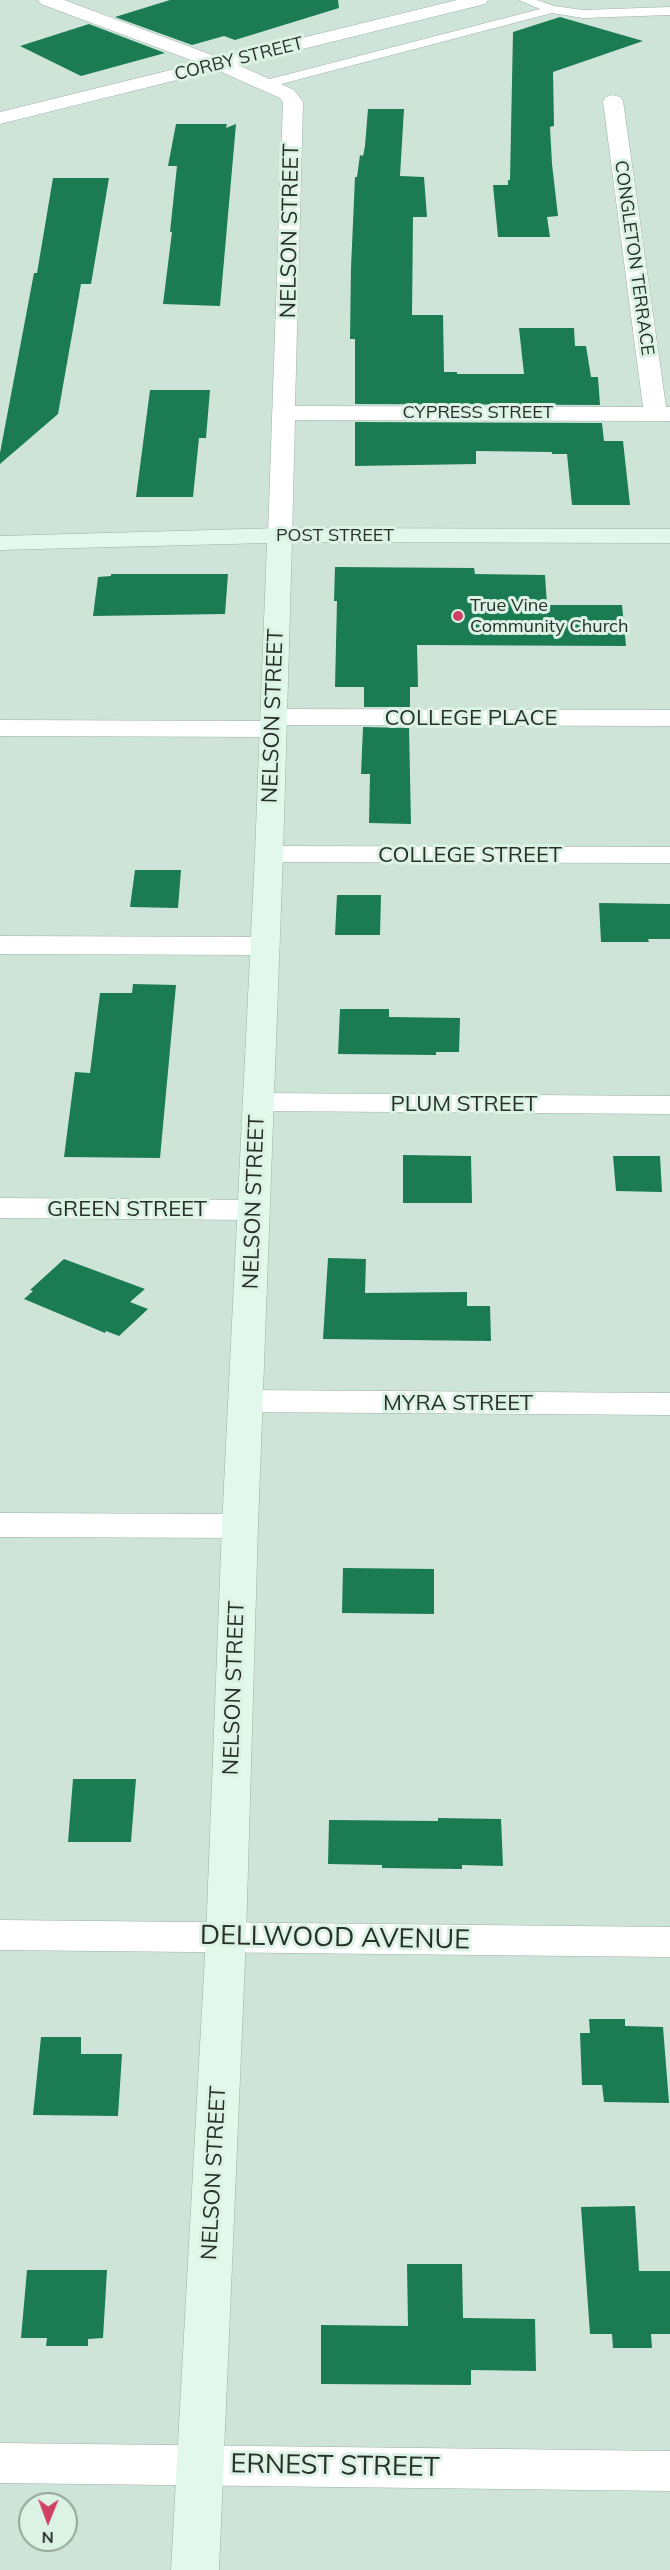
<!DOCTYPE html>
<style>
body{margin:0}
#map{position:relative;width:670px;height:2570px;overflow:hidden;background:#cfe4d8;font-family:Mulish,sans-serif}
canvas{display:block}
.north{position:absolute;left:18px;top:2492px;width:60px;height:60px;box-sizing:border-box;background:#dcf2e5;border:2px solid #94a49b;border-radius:50%;rotate:181deg;font-size:16px;font-weight:700;line-height:24px;text-align:center;color:#27302b}
.north::after{content:'';display:block;margin:auto;width:21px;height:27px;background:#cf4063;clip-path:polygon(50% 0,100% 100%,50% 72%,0 100%)}
</style>
<div id="map">
<canvas width="670" height="2570"></canvas>
<div class="north">N</div>
</div>
<script>
const context = document.querySelector('canvas').getContext('2d');
context.lineJoin = 'round';
function paint(path, color) {
  context.fillStyle = color;
  context.fill(path, 'evenodd');
}
function shape(rows) {
  const path = new Path2D();
  for (const r of rows) {
    path.moveTo(r[0], r[1]);
    for (let i = 2; i < r.length; i += 2) path.lineTo(r[i], r[i + 1]);
  }
  return path;
}
function strokePath(path, color, width, dash) {
  context.strokeStyle = color;
  context.lineWidth = width;
  context.lineCap = dash ? 'butt' : 'round';
  context.setLineDash(dash || []);
  context.stroke(path);
}
function write(font, color, halo, rows, align = 'center') {
  context.font = font + ' Mulish,sans-serif';
  context.lineWidth = 6;
  context.setLineDash([]);
  context.textBaseline = 'middle';
  context.strokeStyle = halo;
  context.fillStyle = color;
  for (const [text, x, y, turn = 0] of rows) {
    context.save();
    context.translate(x, y);
    context.rotate((+turn || 0) * Math.PI / 180);
    context.textAlign = isNaN(turn) ? turn : align;
    if (halo) context.strokeText(text, 0, 0);
    context.fillText(text, 0, 0);
    context.restore();
  }
}
paint(shape([
 [170,0,338,0,339,8,235,40,224,36,192,45,115,17],
 [560,17,643,41,553,72,554,126,550,127,552,164,558,216,547,217,550,237,498,237,493,185,508,185,508,180,510,180,513,32],
 [89,24,165,53,81,76,20,46],
 [368,109,404,109,400,176,424,177,427,217,413,217,412,315,443,315,444,372,457,372,457,374,524,374,519,328,574,328,575,346,586,346,591,377,598,377,600,405,355,404,355,339,350,339,351,268,355,177,357,177,360,155,363,156,365,146],
 [176,124,227,124,226,128,236,124,220,306,163,304,172,232,170,232,177,166,168,166],
 [53,178,109,178,91,284,81,284,58,414,0,464,0,453,34,273,37,273],
 [150,390,210,390,206,438,199,438,193,497,136,497],
 [355,422,602,423,604,441,623,441,630,505,572,505,567,454,552,454,552,452,476,451,476,464,355,466],
 [335,567,474,568,475,574,545,575,547,605,622,605,626,646,417,645,418,687,410,687,410,707,364,707,364,687,335,687,337,601,334,601],
 [111,574,228,574,225,614,93,616,98,577,111,576],
 [363,727,409,728,411,824,369,823,370,774,361,774],
 [135,870,181,870,178,908,130,907],
 [337,895,381,895,380,935,335,935],
 [599,903,670,904,670,939,648,939,649,942,601,942],
 [133,984,176,985,160,1158,64,1157,75,1072,90,1073,100,993,132,993],
 [340,1009,389,1009,389,1017,460,1018,459,1052,436,1052,436,1055,338,1054],
 [403,1155,471,1156,472,1203,403,1203],
 [613,1156,660,1156,662,1192,616,1191],
 [328,1258,366,1259,365,1293,467,1292,467,1306,490,1306,491,1341,323,1339],
 [64,1259,145,1289,130,1302,148,1309,119,1336,106,1331,105,1333,24,1299,33,1291,30,1290],
 [343,1568,434,1569,434,1614,342,1613],
 [73,1779,136,1779,131,1842,68,1842],
 [438,1818,501,1819,503,1866,462,1865,462,1869,382,1868,382,1865,328,1864,329,1820,438,1821],
 [589,2019,625,2019,625,2026,663,2027,669,2103,604,2102,602,2085,582,2085,580,2033,590,2033],
 [41,2037,81,2037,81,2054,122,2054,118,2116,33,2115],
 [635,2206,639,2271,670,2271,670,2334,651,2334,652,2348,613,2348,612,2334,590,2334,581,2207],
 [407,2264,462,2264,463,2318,535,2319,536,2371,471,2370,471,2385,321,2384,321,2325,408,2326],
 [27,2270,107,2270,103,2338,88,2339,88,2346,46,2346,47,2338,21,2338]
]), '#1b7b53');
const lane = shape([
 [519,0,537,0,554,6,583,10,670,7,670,15,583,18,552,13,266,88,260,84,262,81,540,9,519,0]
]);
const street = shape([
 [38,0,64,0,220,58,457,0,488,0,485,4,238,65,294,90,303,102,295,406,643,407,603,101,606,97,613,95,620,97,623,101,666,407,670,407,670,421,295,420,292,535,289,540,280,542,271,540,268,535,283,102,280,98,217,70,0,124,0,112,199,63,41,4,38,0],
 [273,709,670,710,670,726,283,725,285,729,281,735,272,737,0,736,0,720,262,721,260,717,264,711,273,709],
 [269,846,670,847,670,863,269,862,259,860,255,854,259,848,269,846],
 [0,936,265,937,275,940,280,946,275,952,265,955,0,954,0,936],
 [258,1093,670,1096,670,1114,258,1111,247,1109,243,1102,247,1095,258,1093],
 [0,1198,254,1200,265,1203,270,1210,265,1217,254,1220,0,1218,0,1198],
 [245,1390,670,1393,670,1415,245,1412,233,1409,228,1401,233,1393,245,1390],
 [0,1513,240,1514,253,1518,258,1526,253,1534,240,1538,0,1537,0,1513],
 [0,1920,670,1927,670,1957,0,1950,0,1920],
 [0,2443,670,2451,670,2491,0,2483,0,2443]
]);
const secondary = shape([
 [280,528,670,529,670,543,292,542,283,854,258,1526,246,1937,219,2570,171,2570,206,1937,222,1526,255,854,267,543,0,550,0,536,280,528]
]);
strokePath(lane, '#9bb0a4', 1);
strokePath(street, '#9bb0a4', 1);
strokePath(secondary, '#9bb0a4', 1);
paint(lane, '#fff');
paint(street, '#fff');
paint(secondary, '#e2f8ec');
for (const [x, y, r, color] of [
 [458,616,6,"#cf4063"]
]) {
  const dot = new Path2D();
  dot.arc(x, y, r, 0, 2 * Math.PI);
  context.fillStyle = color;
  context.fill(dot);
  strokePath(dot, '#dcf2e5', 2);
}
write('18px', '#27302b', '#dcf2e5', [
 ["CORBY STREET",239,59,-14],
 ["CONGLETON TERRACE",634,258,82],
 ["CYPRESS STREET",478,413],
 ["POST STREET",335,536]
]);
write('18px', '#27302b', '#dcf2e5', [
 ["True Vine",470,606],
 ["Community Church",470,627]
], 'left');
write('22px', '#27302b', '#dcf2e5', [
 ["NELSON STREET",290,231,-89],
 ["NELSON STREET",273,716,-88],
 ["COLLEGE PLACE",471,718],
 ["COLLEGE STREET",470,855],
 ["PLUM STREET",464,1104],
 ["NELSON STREET",254,1202,-88],
 ["GREEN STREET",127,1209],
 ["MYRA STREET",458,1403],
 ["NELSON STREET",234,1688,-88],
 ["NELSON STREET",214,2173,-87]
]);
write('27px', '#27302b', '#dcf2e5', [
 ["DELLWOOD AVENUE",335,1938,1],
 ["ERNEST STREET",335,2466,1]
]);
</script>
